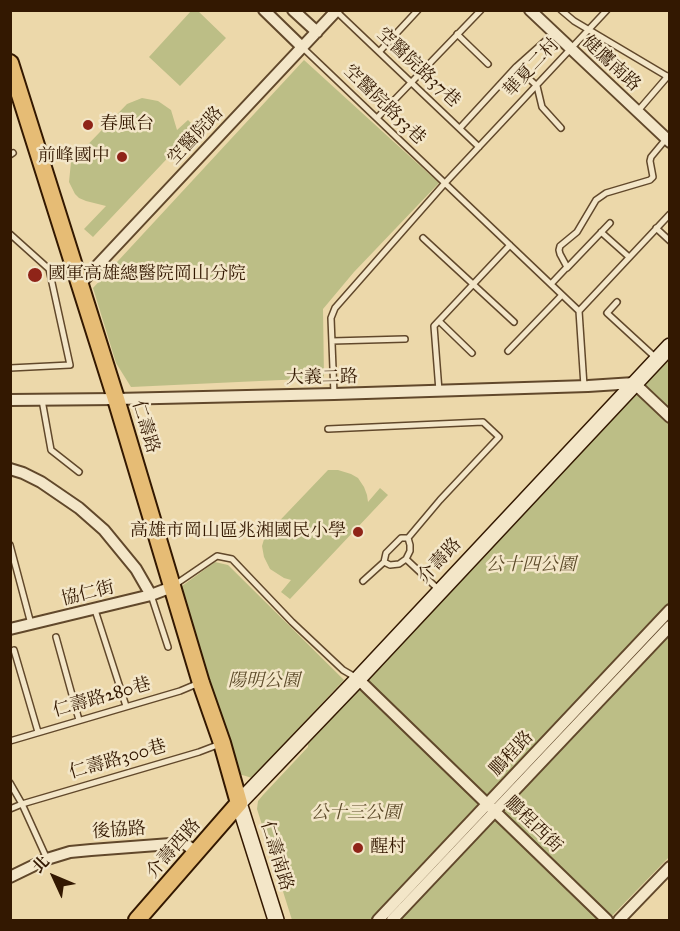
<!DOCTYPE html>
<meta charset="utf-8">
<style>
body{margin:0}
#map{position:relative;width:680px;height:931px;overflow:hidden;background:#ecd8aa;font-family:"IM FELL Great Primer","Noto Serif TC",serif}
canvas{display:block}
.frame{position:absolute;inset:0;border:12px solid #331801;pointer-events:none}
.north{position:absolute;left:24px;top:847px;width:60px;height:60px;-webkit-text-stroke:4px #f3e6c8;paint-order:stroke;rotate:314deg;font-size:16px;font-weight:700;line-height:24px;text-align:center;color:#331801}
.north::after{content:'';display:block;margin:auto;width:21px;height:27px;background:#331801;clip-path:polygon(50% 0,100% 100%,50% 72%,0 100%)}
</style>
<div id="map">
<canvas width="680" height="931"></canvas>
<div class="frame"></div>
<div class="north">北</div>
</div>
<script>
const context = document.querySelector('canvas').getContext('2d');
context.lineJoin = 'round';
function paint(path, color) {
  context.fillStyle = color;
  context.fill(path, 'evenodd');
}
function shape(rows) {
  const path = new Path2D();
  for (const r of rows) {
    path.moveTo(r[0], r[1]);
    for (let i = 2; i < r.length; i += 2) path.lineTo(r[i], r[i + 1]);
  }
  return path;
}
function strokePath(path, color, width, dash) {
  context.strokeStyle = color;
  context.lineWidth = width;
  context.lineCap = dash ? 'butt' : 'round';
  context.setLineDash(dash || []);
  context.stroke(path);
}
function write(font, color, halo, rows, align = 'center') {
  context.font = font + ' "IM FELL Great Primer","Noto Serif TC",serif';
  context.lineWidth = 5;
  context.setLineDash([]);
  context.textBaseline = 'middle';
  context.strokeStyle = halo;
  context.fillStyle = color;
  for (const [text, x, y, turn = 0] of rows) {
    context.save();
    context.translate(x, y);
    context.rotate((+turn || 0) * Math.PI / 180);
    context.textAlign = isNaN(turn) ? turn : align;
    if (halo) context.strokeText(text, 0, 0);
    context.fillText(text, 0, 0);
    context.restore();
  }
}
paint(shape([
 [191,11,198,11,226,38,180,86,149,57],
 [304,60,439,183,354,272,323,309,324,378,131,387,116,363,93,288],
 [142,98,158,101,171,110,177,130,188,120,196,128,93,237,84,229,106,206,86,201,79,198,75,194,69,182,71,162,127,104],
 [669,356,669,857,608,920,292,920,257,809,258,801,263,795,308,747,308,744],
 [328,470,338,470,351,474,358,478,364,487,367,495,368,502,380,488,388,495,290,599,281,592,291,580,284,578,270,569,264,557,262,546,265,536],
 [215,562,228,565,344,680,252,778,239,774,175,591]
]), '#bcbe86');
const lane = shape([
 [561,10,574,21,670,78],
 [336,11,479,147],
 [457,34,488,64],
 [302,47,579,311],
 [379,52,418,10],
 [516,67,537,86,542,107,561,128],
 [637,112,668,76],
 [377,118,481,10],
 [460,128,516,67,554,33],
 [10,155,13,153],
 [656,228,670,241],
 [601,232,629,257],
 [10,234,49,269,70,365,10,368],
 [423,238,514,322],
 [567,268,610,223],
 [551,284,567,267,560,254,559,250,560,246,577,232,596,200,606,193,650,180,653,177,650,161,651,157,666,139],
 [617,302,607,313,656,358],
 [579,311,670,214],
 [579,311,584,386],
 [439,321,472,353],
 [332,341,405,339],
 [508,351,562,295],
 [439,391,434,326,510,245],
 [334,394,331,318,335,308,445,183,607,10],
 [42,400,51,450,79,472],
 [328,429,483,422,499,437,440,500,408,538,401,538,386,553,384,562,363,581],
 [10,545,31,624],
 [406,559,438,589],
 [384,562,390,565,399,564,406,559,410,551,410,545,408,538],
 [176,584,217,556,232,559,292,622,343,670,355,677],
 [151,595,168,647],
 [95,610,126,706],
 [56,637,79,720],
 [14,650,38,732],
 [10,741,180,691,199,683],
 [10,783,22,804,47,859],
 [10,809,22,804,199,752,220,744]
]);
const street = shape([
 [264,10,302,47],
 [293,10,317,32],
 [530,10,670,142],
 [80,284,337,10],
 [10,400,116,399,334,394,588,386,634,383,670,417],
 [10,469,23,473,41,482,79,508,104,530,136,569,151,595],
 [10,629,151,595,172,587],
 [358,679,607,920],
 [10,877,47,859,70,852,91,850,184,843,197,853],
 [378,920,670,610],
 [392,920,670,626],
 [619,920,670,867]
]);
const secondary = shape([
 [276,920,239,803,358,679,670,346]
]);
const primary = shape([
 [10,63,116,399,201,683,222,743,239,803,137,920]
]);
strokePath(lane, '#61482b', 8);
strokePath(street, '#61482b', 14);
strokePath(secondary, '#331801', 18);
strokePath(primary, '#331801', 20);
strokePath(lane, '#f3e6c8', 5);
strokePath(street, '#f3e6c8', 10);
strokePath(secondary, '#f3e6c8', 15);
strokePath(primary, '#e6bc75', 16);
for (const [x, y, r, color] of [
 [88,125,6,"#8f2418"],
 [122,157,6,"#8f2418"],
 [35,275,8,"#8f2418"],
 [358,532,6,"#8f2418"],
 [358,848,6,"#8f2418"]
]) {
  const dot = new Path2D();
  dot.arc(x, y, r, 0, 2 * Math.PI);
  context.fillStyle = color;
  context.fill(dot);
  strokePath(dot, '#f3e6c8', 2);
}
write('18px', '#331801', '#f3e6c8', [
 ["健鷹南路",611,64,43],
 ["空醫院路37巷",418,68,43],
 ["華夏二村",532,68,-47],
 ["空醫院路53巷",384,105,44],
 ["空醫院路",196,136,-47],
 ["大義二路",322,378,-1],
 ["仁壽路",145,427,73],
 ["介壽路",440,561,-47],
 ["協仁街",88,594,-14],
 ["仁壽路280巷",102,698,-16],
 ["鵬程路",512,754,-47],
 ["仁壽路300巷",118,760,-16],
 ["鵬程西街",533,825,44],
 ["後協路",119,831,-4],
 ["介壽西路",174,849,-49],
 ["仁壽南路",276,856,73]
]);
write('18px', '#331801', '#f3e6c8', [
 ["春風台",100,125],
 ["前峰國中",110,157,"right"],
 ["國軍高雄總醫院岡山分院",48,275],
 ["高雄市岡山區兆湘國民小學",346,532,"right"],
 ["醒村",370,848]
], 'left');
write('italic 18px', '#5c4a29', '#f3e6c8', [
 ["公十四公園",531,566],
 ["陽明公園",264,682],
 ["公十三公園",356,814]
]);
</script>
